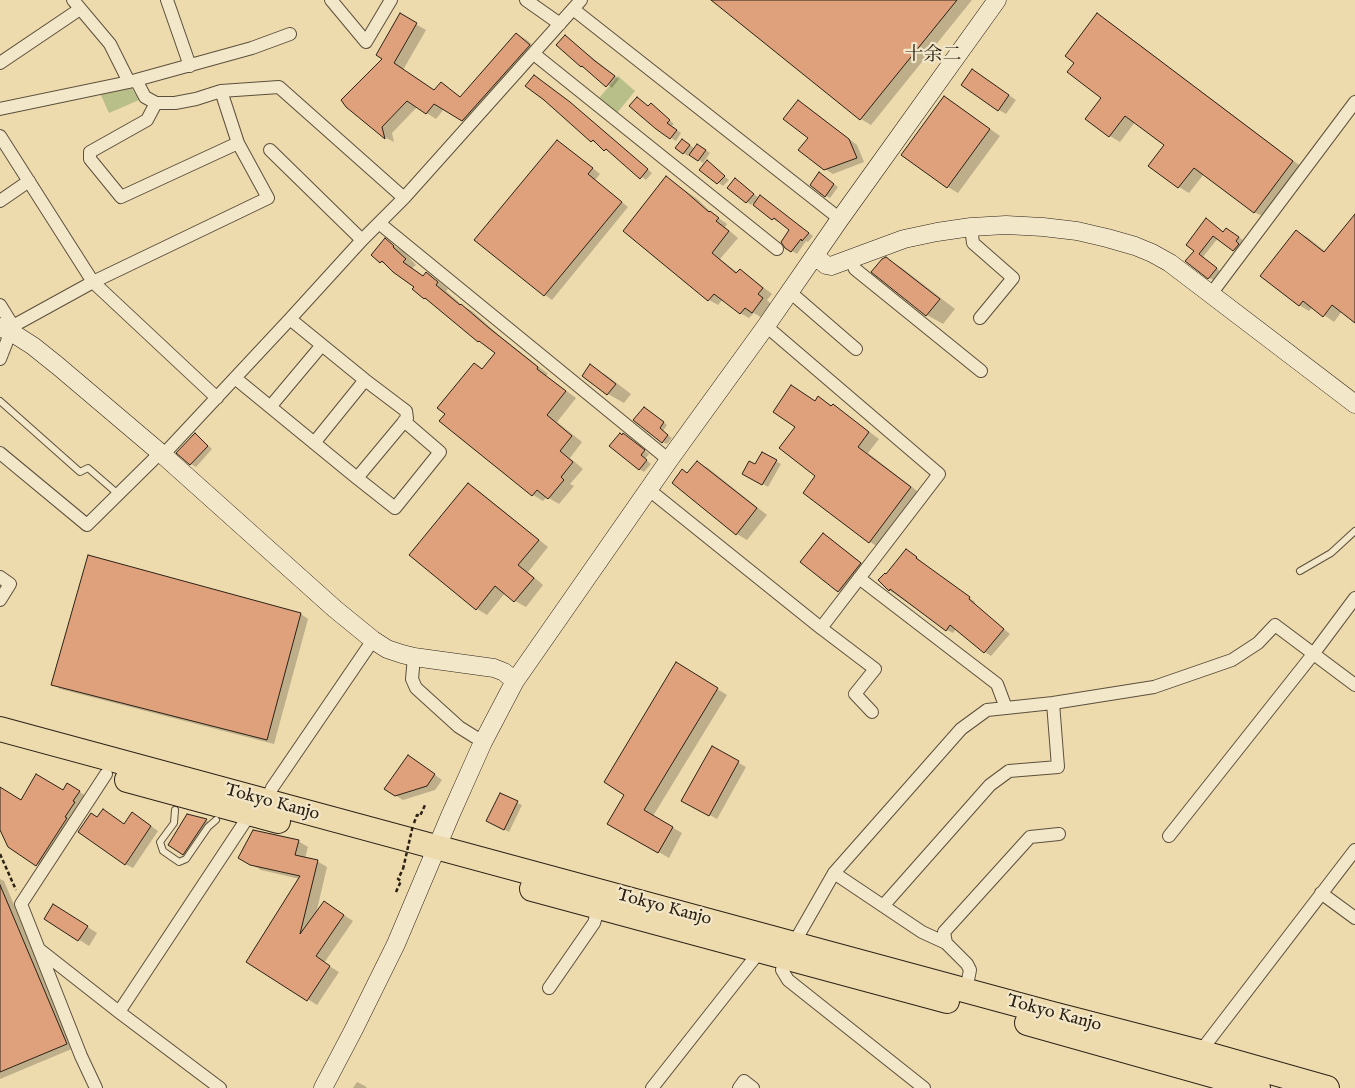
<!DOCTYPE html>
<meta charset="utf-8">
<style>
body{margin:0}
canvas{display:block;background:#eddaad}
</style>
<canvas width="1355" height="1088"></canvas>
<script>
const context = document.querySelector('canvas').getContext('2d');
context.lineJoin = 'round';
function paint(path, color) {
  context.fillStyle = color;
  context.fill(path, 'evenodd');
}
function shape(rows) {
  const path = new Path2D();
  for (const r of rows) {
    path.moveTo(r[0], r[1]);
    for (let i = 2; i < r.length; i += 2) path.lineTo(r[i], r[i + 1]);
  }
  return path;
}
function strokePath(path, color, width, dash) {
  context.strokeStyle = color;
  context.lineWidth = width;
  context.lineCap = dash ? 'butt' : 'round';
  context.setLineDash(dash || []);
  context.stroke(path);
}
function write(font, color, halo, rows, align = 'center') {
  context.font = font + ' "IM FELL English","Noto Serif JP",serif';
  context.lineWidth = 4.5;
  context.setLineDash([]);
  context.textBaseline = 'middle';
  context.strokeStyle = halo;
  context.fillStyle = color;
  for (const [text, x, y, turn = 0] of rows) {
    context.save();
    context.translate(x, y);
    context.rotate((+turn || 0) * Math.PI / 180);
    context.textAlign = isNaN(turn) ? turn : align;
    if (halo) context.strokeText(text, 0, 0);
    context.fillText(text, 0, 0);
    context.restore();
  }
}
paint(shape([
 [618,76,635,91,617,113,599,98],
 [126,86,132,89,139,100,109,113,100,93]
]), '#b9bf89');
paint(shape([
 [713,0,972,0,871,125,861,119],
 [400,15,426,30,403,70,435,91,441,84,461,97,517,34,527,40,539,51,473,126,444,109,436,119,417,107,392,133,394,142,386,138,347,107,384,59],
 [1097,15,1108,21,1303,168,1264,217,1254,212,1204,174,1189,193,1179,187,1150,166,1165,145,1135,122,1120,142,1110,136,1103,98,1076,63],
 [570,40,619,79,612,88,587,68],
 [980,75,1016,100,1006,114,999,110],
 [535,76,575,107,652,173,646,180,611,152,592,141,527,86],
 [637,98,649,107,651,105,656,108,674,124,671,126,681,133,676,141,656,128],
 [945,98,955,104,1000,136,958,193,948,187,903,155],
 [798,101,806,106,857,145,864,162,833,174,825,169,810,138],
 [557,141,565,146,600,174,595,180,628,207,552,300,545,295],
 [687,143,695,149,703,148,710,153,703,163,690,154,688,156,683,153],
 [707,162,729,180,723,186,701,170],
 [824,177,838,187,830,198,826,196],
 [666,178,696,198,714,215,727,224,725,227,738,238,720,259,738,273,740,270,749,276,772,294,767,300,771,304,762,318,754,313,749,318,740,313,723,299,718,305,709,300],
 [740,183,759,198,765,200,813,236,808,242,806,241,797,254,786,247,791,230,779,220,778,222,773,219,753,203,751,205,747,202],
 [1355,216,1355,322,1342,311,1334,322,1313,307,1309,311,1299,305,1297,232,1307,237,1326,252],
 [1211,222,1224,233,1231,232,1243,240,1240,245,1242,247,1239,252,1218,238,1203,257,1220,271,1213,280,1209,278,1196,251],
 [385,240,404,252,416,265,412,268,424,277,426,274,437,280,448,289,446,291,463,306,472,311,500,336,548,374,546,376,576,398,557,422,582,442,570,458,583,469,570,484,574,486,559,504,547,497,543,501,533,495,441,421,474,364,483,370,497,353,433,304,424,298,416,287,389,266,381,262],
 [886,258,902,268,955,309,943,324,927,315],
 [590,366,606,375,631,394,624,403,608,394,583,375],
 [819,398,843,412,879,439,868,453,921,494,880,548,870,542,817,475,815,402],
 [648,411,667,425,663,431,672,438,667,444,662,442],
 [195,435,200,438,212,449,196,467,191,464],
 [628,438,649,454,645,459,651,464,644,472,639,469],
 [762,453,781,464,768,487,744,473,755,466],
 [697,462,708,468,767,515,747,540,737,534,688,474],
 [468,485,479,491,548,547,528,572,543,585,526,607,515,601,505,593,487,615,477,609],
 [831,539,868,568,846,596,839,591,801,562],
 [913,554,922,562,921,563,975,602,974,604,1010,634,991,656,985,652,956,629,953,633,947,630,889,590,887,575],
 [89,557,301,614,308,619,274,744,60,689,53,684],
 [676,664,727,695,653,816,682,833,669,858,609,823,626,794],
 [712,748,746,767,717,819,683,800],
 [416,761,442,780,435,790,403,800,395,795],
 [0,788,21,801,75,789,86,796,44,868,9,847,0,827],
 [517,803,522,805,509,832,493,824],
 [111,815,125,825,140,818,158,831,133,868,125,864,98,818],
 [188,815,207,821,214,825,191,858,183,854],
 [298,841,308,847,305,858,317,861,327,867,316,914,324,902,353,921,324,963,339,972,317,1005,248,961,300,879,261,870,239,857],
 [0,879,4,881,74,1048,0,1079],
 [64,912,97,933,89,946,46,919],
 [357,1082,365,1086,367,1088,353,1088]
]), '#0003');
const building = shape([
 [711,0,957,0,860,120,711,0],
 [400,13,417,23,394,63,434,90,441,82,460,97,516,33,530,45,462,121,434,104,426,114,407,101,382,127,385,139,346,107,341,100,382,59,376,55,400,13],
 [1097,13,1293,161,1254,213,1194,168,1178,188,1148,166,1164,145,1125,116,1109,137,1085,119,1101,98,1067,72,1074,63,1065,56,1097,13],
 [565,35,595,61,615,76,606,87,582,66,581,67,556,45,565,35],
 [972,69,1009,95,998,111,961,85,972,69],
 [534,75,570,102,648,169,640,179,606,149,604,151,593,140,591,142,544,100,525,86,534,75],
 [944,96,990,129,947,188,901,155,944,96],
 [637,97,648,106,651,103,670,120,667,123,677,130,670,139,656,129,629,106,637,97],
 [798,100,849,139,857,158,824,170,798,150,808,138,783,119,798,100],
 [682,139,690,145,683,154,675,148,682,139],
 [557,140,593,168,588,174,622,202,544,296,474,240,557,140],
 [697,144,706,150,698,161,689,155,697,144],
 [707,160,725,176,717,184,699,170,707,160],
 [819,172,834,184,825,197,810,185,819,172],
 [666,176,686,192,709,212,710,211,719,218,716,221,729,231,712,253,736,273,740,269,763,288,758,294,763,298,752,313,745,308,740,314,714,294,708,301,623,231,666,176],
 [735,178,754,194,746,203,727,188,735,178],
 [760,195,809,233,802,241,801,239,791,252,785,248,781,242,789,230,774,218,772,220,753,205,760,195],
 [1355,214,1355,323,1332,305,1323,317,1303,301,1299,306,1260,276,1296,230,1324,252,1355,214],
 [1206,218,1223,232,1226,228,1239,237,1236,241,1239,244,1233,251,1213,236,1199,254,1217,268,1208,279,1185,261,1194,251,1186,245,1206,218],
 [385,238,394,246,393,247,406,259,403,262,423,276,426,272,438,282,436,285,460,305,461,304,489,328,538,367,537,369,566,391,547,415,572,436,560,451,573,462,561,477,564,480,548,499,537,490,532,496,439,421,445,414,437,408,474,363,482,369,495,353,479,341,478,342,425,298,424,299,412,289,414,287,393,272,382,261,380,263,371,255,385,238],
 [886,257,940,299,926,316,871,272,882,259,886,257],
 [590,364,616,384,607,395,582,376,590,364],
 [791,385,815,401,818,396,831,406,833,404,869,432,858,447,911,487,869,543,803,493,815,476,779,448,795,427,773,412,791,385],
 [644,407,664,422,660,428,668,435,662,443,633,420,644,407],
 [195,433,208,446,190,465,176,453,195,433],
 [620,433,622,435,623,433,645,450,641,455,647,460,639,470,609,446,620,433],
 [762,452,777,460,762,485,742,474,749,461,755,464,762,452],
 [697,461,757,508,736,535,672,483,682,469,687,473,697,461],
 [468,483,539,540,518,565,534,578,514,602,495,586,476,610,409,555,468,483],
 [823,533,861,563,838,592,800,562,823,533],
 [906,549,917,557,916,558,970,597,969,599,1004,629,984,653,950,625,946,631,890,589,889,591,878,580,885,573,886,574,906,549],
 [88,555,301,613,267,740,51,685,88,555],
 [676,662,718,688,644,810,673,827,658,853,607,824,624,795,604,782,676,662],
 [712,746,739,761,709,816,681,801,712,746],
 [408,755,435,774,427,786,395,796,384,789,408,755],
 [36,774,63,790,67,783,80,791,73,801,75,802,65,817,67,818,36,866,8,847,0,830,0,787,21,800,36,774],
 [500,793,518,801,504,830,486,821,500,793],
 [103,809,124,824,132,812,151,826,125,865,78,832,91,813,97,817,103,809],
 [187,814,207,819,183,855,168,845,187,814],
 [253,830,299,840,295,855,318,860,300,934,324,901,344,915,316,956,330,966,307,1001,246,962,300,876,250,865,238,858,253,830],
 [0,885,67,1044,0,1072,0,885],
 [53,904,88,926,78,941,44,919,53,904]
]);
paint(building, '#dea17c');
strokePath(building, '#2c2216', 1);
const lane = shape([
 [0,401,80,472,88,468,118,494],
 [1300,571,1331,553,1355,531],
 [175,810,174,823,160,842,163,851,179,862,186,859,208,827,216,820]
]);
const street = shape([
 [73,0,110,44,129,82],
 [167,0,190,66],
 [331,0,366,42,391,0],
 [526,0,560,24],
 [573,9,840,219],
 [534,54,777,249],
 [0,63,80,9],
 [136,80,145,97,156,103,175,103,196,99,221,91,279,87,404,198],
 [156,103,147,120,90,152,90,159,121,197,238,143],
 [0,109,129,82,252,48,290,34],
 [0,136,93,282,217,398],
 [270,150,362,240],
 [0,201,29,181],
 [379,223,669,460],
 [971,227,973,243,1013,278,980,318],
 [850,259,855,269,981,371],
 [790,292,856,349],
 [1211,294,1355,102],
 [0,305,13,326,0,359],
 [13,326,93,282,268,198,238,143,221,91],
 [235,378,357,478,407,418,406,411,365,380,290,319],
 [270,407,322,345],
 [314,443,365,380],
 [0,453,87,525,156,457,163,455,290,319,362,240,404,198,581,0],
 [357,478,395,508,440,452,404,421],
 [648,489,821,628,939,474,766,326],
 [0,577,10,584,0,600],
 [859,578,997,684,1006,708],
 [821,628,875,669,855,694,872,712],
 [414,657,412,679,416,688,459,727,483,742],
 [267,801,272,788,373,640],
 [1169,836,1314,653,1355,598],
 [834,873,922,932,946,943,967,964,970,970,966,990],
 [1321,893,1355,918],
 [883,906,990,785,1009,771,1058,767,1053,703],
 [946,943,944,932,1030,837,1059,834],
 [40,950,119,1012,220,1088],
 [549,988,594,923,600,903],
 [119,1012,250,814],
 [1200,1052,1355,850],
 [96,1088,81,1056,21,904,106,774],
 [652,1088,760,951],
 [739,1088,744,1081,753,1088],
 [924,1088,788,980,782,970,786,958,794,943,834,873,961,729,987,710,1053,703,1154,687,1232,660,1258,643,1275,625,1355,685]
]);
const secondary = shape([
 [815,256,826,265,831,266,904,239,937,232,971,227,1006,225,1043,227,1077,231,1107,238,1135,246,1152,253,1170,263,1355,404],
 [0,327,11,332,33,346,58,366,163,455,335,609,373,640,387,649,402,654,414,657,494,668,504,672,515,681],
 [323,1088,354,1029,396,944,450,816,483,742,515,681,669,460,766,326,840,219,997,0]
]);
const highway = shape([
 [0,729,1049,1013,1200,1052,1327,1088],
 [127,780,278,821],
 [532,889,947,1001],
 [1027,1023,1258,1088]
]);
strokePath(lane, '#5c503c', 8);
strokePath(street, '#5c503c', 14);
strokePath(secondary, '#2c2216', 19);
strokePath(highway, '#2c2216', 26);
strokePath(shape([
 [414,823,417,815,420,816,425,805],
 [0,854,16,890],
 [396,892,401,881,398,879,403,869]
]), '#2c2216', 2.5, [4, 2.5]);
strokePath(lane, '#f3e7ca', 6);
strokePath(street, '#f3e7ca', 12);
strokePath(secondary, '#f3e7ca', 18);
strokePath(highway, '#eddaad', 24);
strokePath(shape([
 [403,869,413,825]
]), '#2c2216', 2.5, [4, 2.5]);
write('18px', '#2c2216', '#f3e7ca', [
 ["Tokyo Kanjo",272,803,15],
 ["Tokyo Kanjo",664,908,15],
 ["Tokyo Kanjo",1054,1014,15]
]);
write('19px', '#2c2216', '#f3e7ca', [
 ["十余二",933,56]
]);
</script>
